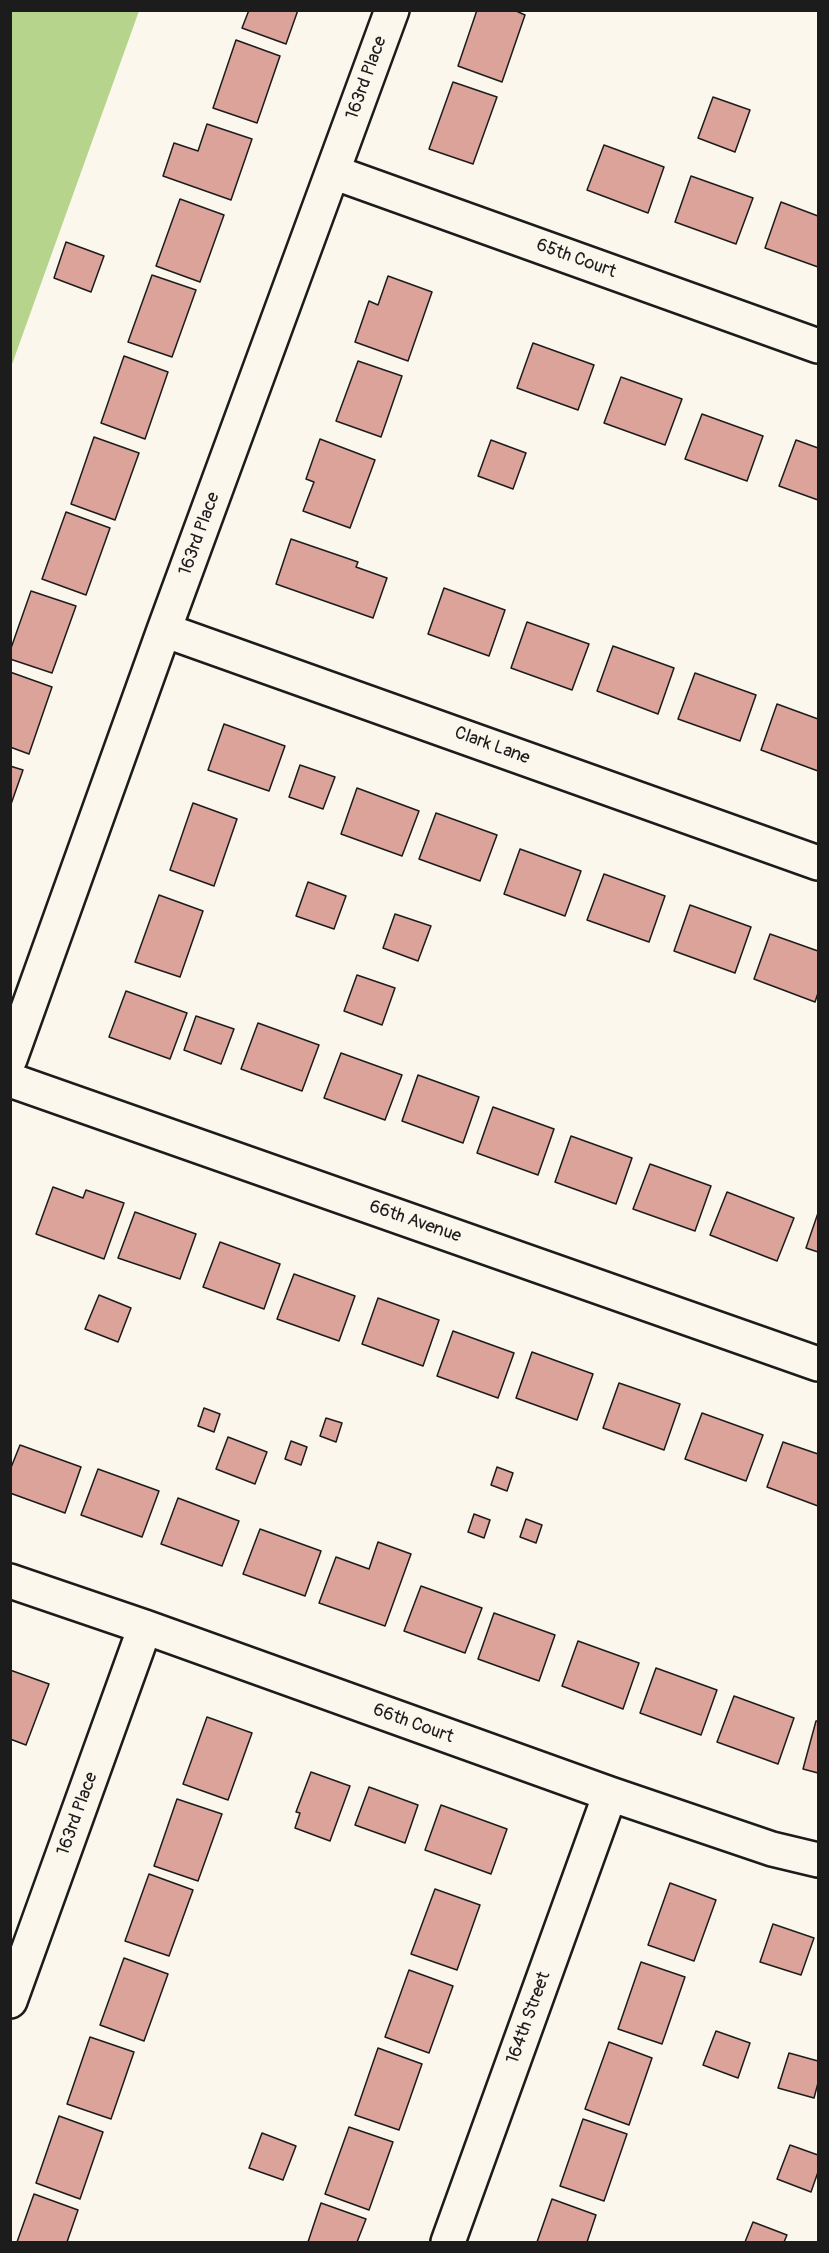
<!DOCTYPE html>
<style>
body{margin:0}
#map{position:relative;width:829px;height:2253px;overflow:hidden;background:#fbf7ec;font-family:Pangolin,sans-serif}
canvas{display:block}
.frame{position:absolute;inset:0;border:12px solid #1c1c1c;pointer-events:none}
</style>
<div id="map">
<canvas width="829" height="2253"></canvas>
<div class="frame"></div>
</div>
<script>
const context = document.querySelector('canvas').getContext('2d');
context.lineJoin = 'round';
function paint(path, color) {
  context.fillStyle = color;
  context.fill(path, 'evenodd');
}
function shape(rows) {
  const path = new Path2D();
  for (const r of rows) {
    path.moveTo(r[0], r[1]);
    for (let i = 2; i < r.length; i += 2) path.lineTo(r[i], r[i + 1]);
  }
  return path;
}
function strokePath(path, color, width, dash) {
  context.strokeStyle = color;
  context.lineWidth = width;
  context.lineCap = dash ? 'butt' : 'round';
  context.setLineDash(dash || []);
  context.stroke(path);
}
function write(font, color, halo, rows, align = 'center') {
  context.font = font + ' Pangolin,sans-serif';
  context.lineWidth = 4.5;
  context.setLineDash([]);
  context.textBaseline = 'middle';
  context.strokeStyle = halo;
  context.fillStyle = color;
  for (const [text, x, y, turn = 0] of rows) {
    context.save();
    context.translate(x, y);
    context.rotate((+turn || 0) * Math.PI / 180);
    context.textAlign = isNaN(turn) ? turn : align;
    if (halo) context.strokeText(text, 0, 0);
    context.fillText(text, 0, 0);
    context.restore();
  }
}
paint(shape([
 [11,10,139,11,11,367,10,11]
]), '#b7d48d');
const building = shape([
 [249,10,298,10,286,44,242,28,249,10],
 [477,10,514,10,525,15,502,82,458,66,477,10],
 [236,40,280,56,257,123,213,108,236,40],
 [453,82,497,97,473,164,429,149,453,82],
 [713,97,750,110,735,152,698,138,713,97],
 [207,124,252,139,231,200,163,176,174,143,198,151,207,124],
 [604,145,664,167,648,213,587,190,604,145],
 [691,176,753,198,736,244,675,222,691,176],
 [180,199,224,215,200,282,156,266,180,199],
 [781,202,818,216,818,267,765,248,781,202],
 [66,242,104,256,91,292,54,278,66,242],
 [152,275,196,290,172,357,128,342,152,275],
 [388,276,432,292,408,361,355,342,369,301,378,305,388,276],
 [533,343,594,365,578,410,517,388,533,343],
 [124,356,168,372,145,439,101,423,124,356],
 [358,361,402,376,381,437,336,421,358,361],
 [621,377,682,399,665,445,604,423,621,377],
 [702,414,763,436,747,481,685,459,702,414],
 [94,437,139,453,115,520,71,504,94,437],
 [320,439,375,460,350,528,303,511,314,482,306,479,320,439],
 [491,440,526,453,513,489,478,476,491,440],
 [796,440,818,448,818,500,779,486,796,440],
 [66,512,110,528,86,595,42,579,66,512],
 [291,539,358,562,356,567,387,578,373,618,276,584,291,539],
 [444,588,505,610,489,656,428,634,444,588],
 [31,591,76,606,52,673,10,659,10,651,31,591],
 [527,622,589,644,572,690,511,668,527,622],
 [613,646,674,668,658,714,597,691,613,646],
 [10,672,52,687,29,754,10,747,10,672],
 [695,673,756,695,740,741,678,719,695,673],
 [777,704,818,719,818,771,761,750,777,704],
 [224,724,285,746,269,791,208,770,224,724],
 [300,765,335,777,323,809,289,797,300,765],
 [10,766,23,770,10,807,10,766],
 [357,788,419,811,402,856,341,834,357,788],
 [193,803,237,819,214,886,170,870,193,803],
 [436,813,497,835,480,881,419,859,436,813],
 [520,849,581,871,565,916,504,894,520,849],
 [604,874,665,896,649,942,587,920,604,874],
 [308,882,346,896,334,929,296,916,308,882],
 [159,895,203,911,180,977,135,962,159,895],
 [690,905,751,927,735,973,674,951,690,905],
 [395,914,431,926,418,961,383,948,395,914],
 [770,934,818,951,818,993,815,1002,754,979,770,934],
 [357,975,395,988,382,1025,344,1011,357,975],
 [126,991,187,1013,170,1059,109,1037,126,991],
 [196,1016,234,1029,221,1064,184,1050,196,1016],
 [258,1023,319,1045,302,1091,241,1069,258,1023],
 [341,1053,402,1075,385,1120,324,1098,341,1053],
 [418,1075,479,1097,463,1143,402,1121,418,1075],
 [493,1107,554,1129,538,1175,477,1153,493,1107],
 [571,1136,632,1158,616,1204,555,1182,571,1136],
 [650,1164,711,1186,695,1231,633,1209,650,1164],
 [53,1187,83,1198,86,1190,124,1203,104,1259,36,1234,53,1187],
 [727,1192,794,1218,777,1261,710,1235,727,1192],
 [135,1212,196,1234,180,1279,118,1258,135,1212],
 [818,1213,818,1252,806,1248,818,1213],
 [220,1242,280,1264,264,1309,203,1287,220,1242],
 [294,1274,355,1296,339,1341,277,1319,294,1274],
 [99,1295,131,1308,118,1342,85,1329,99,1295],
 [378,1298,439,1320,423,1366,362,1344,378,1298],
 [453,1331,514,1353,498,1398,437,1376,453,1331],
 [532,1352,593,1374,577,1420,516,1398,532,1352],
 [619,1383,680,1404,664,1450,603,1428,619,1383],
 [204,1408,220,1414,214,1432,198,1426,204,1408],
 [702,1413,763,1435,746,1481,685,1459,702,1413],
 [326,1418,342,1423,336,1442,320,1436,326,1418],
 [228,1437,267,1452,255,1484,216,1469,228,1437],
 [291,1441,307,1447,301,1465,285,1459,291,1441],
 [783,1442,818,1454,818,1506,767,1487,783,1442],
 [20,1445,81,1467,65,1513,10,1493,10,1470,20,1445],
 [497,1467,513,1473,507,1491,491,1485,497,1467],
 [98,1469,159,1491,142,1537,81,1515,98,1469],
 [178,1498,239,1521,222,1566,161,1544,178,1498],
 [474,1514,490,1520,484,1538,468,1532,474,1514],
 [526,1519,542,1525,536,1543,520,1537,526,1519],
 [260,1529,321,1551,305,1596,243,1574,260,1529],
 [378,1542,411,1554,385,1626,319,1603,336,1557,369,1569,378,1542],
 [421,1586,482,1608,465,1653,404,1631,421,1586],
 [494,1613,555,1635,539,1681,478,1659,494,1613],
 [578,1641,639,1663,623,1709,562,1686,578,1641],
 [656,1668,717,1690,701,1735,640,1713,656,1668],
 [10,1670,49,1684,26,1745,10,1739,10,1670],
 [734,1696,794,1718,778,1764,717,1742,734,1696],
 [207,1717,252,1733,228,1800,183,1784,207,1717],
 [816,1721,818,1721,818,1773,803,1769,816,1721],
 [311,1772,350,1786,330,1841,295,1828,300,1813,296,1812,311,1772],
 [369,1787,418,1805,405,1843,355,1825,369,1787],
 [177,1799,222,1814,198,1881,154,1866,177,1799],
 [441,1805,507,1829,491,1874,425,1850,441,1805],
 [149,1874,193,1890,169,1956,125,1941,149,1874],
 [670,1883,716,1900,694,1961,648,1945,670,1883],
 [435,1889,480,1905,457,1970,411,1954,435,1889],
 [773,1924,814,1938,801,1975,760,1962,773,1924],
 [124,1958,168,1974,144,2041,100,2025,124,1958],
 [641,1962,685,1977,662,2044,618,2029,641,1962],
 [409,1970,453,1986,429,2053,385,2037,409,1970],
 [716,2031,750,2043,738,2078,703,2065,716,2031],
 [90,2037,134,2052,111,2119,67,2104,90,2037],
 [609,2042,652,2058,629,2125,585,2109,609,2042],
 [378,2048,422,2064,399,2130,355,2115,378,2048],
 [789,2053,818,2061,818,2083,814,2098,778,2088,789,2053],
 [59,2116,103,2132,80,2199,36,2183,59,2116],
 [583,2119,627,2134,604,2201,560,2186,583,2119],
 [349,2127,393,2142,369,2210,325,2194,349,2127],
 [262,2133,296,2146,283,2180,249,2168,262,2133],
 [790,2145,818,2155,818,2172,811,2192,777,2179,790,2145],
 [34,2194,78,2210,67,2242,17,2242,34,2194],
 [552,2199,596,2215,587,2242,537,2242,552,2199],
 [321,2203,366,2219,357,2242,308,2242,321,2203],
 [753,2222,787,2235,784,2242,745,2242,753,2222]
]);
paint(building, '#dca39b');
strokePath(building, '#1c1c1c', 1.5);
const street = shape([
 [333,172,818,346],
 [164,630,818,863],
 [10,1059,164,630,392,10],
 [10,1080,818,1364],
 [10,1581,145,1627,610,1794,772,1849,818,1860],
 [10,2001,145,1627],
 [448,2242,610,1794]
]);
strokePath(street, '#1c1c1c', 38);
strokePath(street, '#fbf7ec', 33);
write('18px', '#1c1c1c', '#fbf7ec', [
 ["163rd Place",367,78,-70],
 ["65th Court",576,259,20],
 ["163rd Place",200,534,-70],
 ["Clark Lane",492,746,20],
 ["66th Avenue",415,1222,19],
 ["66th Court",413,1724,20],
 ["163rd Place",78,1814,-70],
 ["164th Street",529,2018,-70]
]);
</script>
